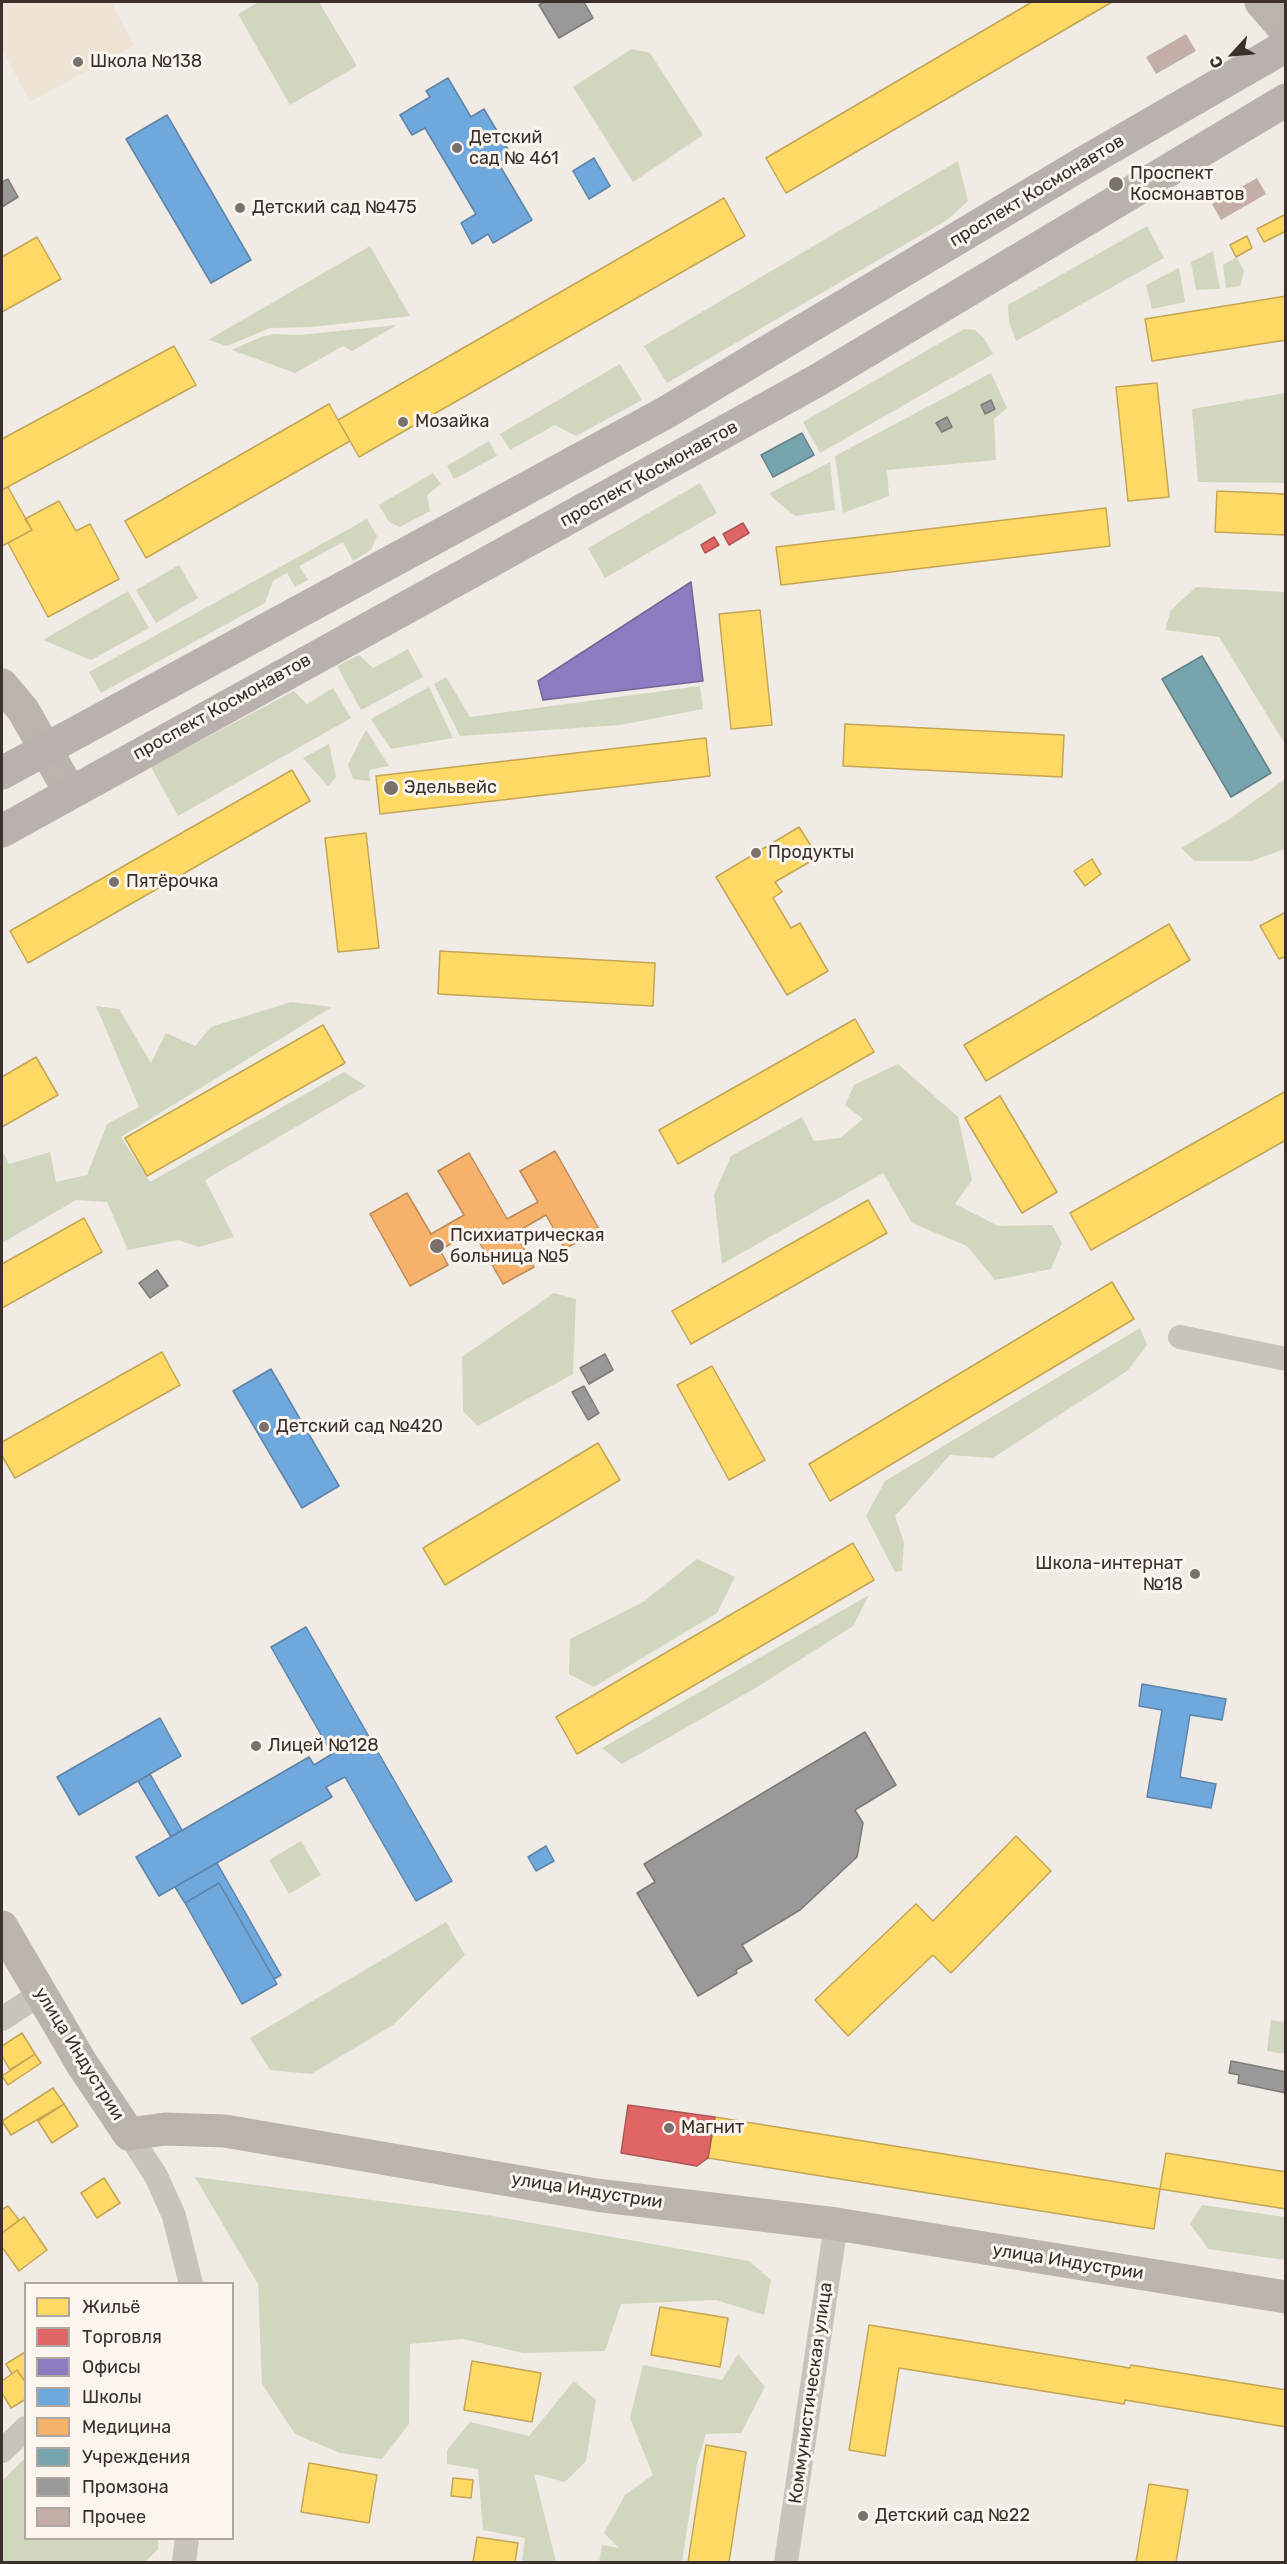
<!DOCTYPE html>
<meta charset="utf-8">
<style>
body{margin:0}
#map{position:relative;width:1287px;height:2564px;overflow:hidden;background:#f0ebe5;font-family:Rubik,sans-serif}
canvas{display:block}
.frame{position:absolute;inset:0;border:3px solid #3b302b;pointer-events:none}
.legend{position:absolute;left:24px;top:2282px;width:210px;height:258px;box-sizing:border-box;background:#fbf5ee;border:2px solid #aea6a0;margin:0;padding:8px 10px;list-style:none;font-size:18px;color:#3b302b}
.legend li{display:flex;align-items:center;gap:12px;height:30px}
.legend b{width:30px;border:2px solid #aea6a0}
.north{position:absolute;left:1203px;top:24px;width:60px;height:60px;-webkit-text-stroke:4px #fbf5ee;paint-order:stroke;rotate:244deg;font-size:16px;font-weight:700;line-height:24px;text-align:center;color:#3b302b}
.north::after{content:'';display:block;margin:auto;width:21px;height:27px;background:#3b302b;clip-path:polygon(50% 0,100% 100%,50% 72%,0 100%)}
</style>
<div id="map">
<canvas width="1287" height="2564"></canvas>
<div class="frame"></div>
<ul class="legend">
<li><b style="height:16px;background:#ffd966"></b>Жильё</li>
<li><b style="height:16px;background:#e06666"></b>Торговля</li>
<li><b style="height:16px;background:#8e7cc3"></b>Офисы</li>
<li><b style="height:16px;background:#6fa8dc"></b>Школы</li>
<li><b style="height:16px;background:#f6b26b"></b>Медицина</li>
<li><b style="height:16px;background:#76a5af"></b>Учреждения</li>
<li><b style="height:16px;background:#999"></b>Промзона</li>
<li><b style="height:16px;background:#c3afa7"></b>Прочее</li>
</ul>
<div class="north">С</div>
</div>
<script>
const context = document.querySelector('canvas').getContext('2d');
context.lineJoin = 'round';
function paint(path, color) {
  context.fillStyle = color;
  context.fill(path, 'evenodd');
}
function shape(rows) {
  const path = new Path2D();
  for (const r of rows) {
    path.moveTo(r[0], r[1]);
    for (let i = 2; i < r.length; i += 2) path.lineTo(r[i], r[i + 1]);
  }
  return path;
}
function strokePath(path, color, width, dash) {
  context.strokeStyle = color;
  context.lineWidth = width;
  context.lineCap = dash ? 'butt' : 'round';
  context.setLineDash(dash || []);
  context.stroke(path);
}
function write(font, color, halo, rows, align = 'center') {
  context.font = font + ' Rubik,sans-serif';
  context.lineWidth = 6;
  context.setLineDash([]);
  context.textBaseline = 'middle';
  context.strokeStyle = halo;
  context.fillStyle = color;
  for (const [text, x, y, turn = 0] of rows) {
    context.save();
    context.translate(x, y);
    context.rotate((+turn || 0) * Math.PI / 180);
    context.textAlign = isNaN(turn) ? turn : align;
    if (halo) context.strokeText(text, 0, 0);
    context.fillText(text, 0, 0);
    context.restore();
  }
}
paint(shape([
 [259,2,319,2,357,66,290,105,238,14],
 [632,49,650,53,703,135,633,182,573,87],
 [958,161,968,201,947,220,667,383,644,346],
 [1147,226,1164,258,1016,341,1009,322,1008,305],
 [370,246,410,316,311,327,270,328,227,346,208,340],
 [1213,251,1220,289,1196,290,1191,262],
 [1237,257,1244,271,1240,286,1226,288,1223,265],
 [1179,268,1185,302,1152,309,1146,285],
 [397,325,352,351,343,346,295,373,232,350,261,337,274,334,300,335],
 [964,329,975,330,983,337,993,354,820,453,803,422],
 [620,364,642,400,576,436,555,425,510,450,500,434],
 [991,373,1007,408,994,419,996,460,887,470,889,496,843,513,835,456],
 [1285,393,1285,483,1198,482,1192,409],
 [489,441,497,456,454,479,447,466],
 [830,462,835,510,795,516,772,497,770,493],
 [433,473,441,484,427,495,430,511,400,527,389,522,379,505],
 [700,483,717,513,605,578,588,548],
 [367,519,377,536,371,550,353,561,343,542,299,566,308,580,295,587,287,573,273,581,265,603,101,693,89,672],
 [179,565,198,598,156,623,136,590],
 [1196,587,1285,592,1285,744,1219,637,1165,630,1171,610],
 [128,591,149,628,91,660,43,640],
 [408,649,423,677,361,710,337,666,359,655,373,668],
 [446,677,470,717,700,686,703,709,620,725,460,736,434,684],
 [429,687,453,738,391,749,371,719],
 [333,688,351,718,178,816,151,767,294,691,307,704],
 [366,730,389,766,369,770,370,781,353,779,348,764],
 [329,744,336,777,328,786,303,758],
 [1285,779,1285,849,1251,861,1195,861,1181,848,1228,820],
 [291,1002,332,1007,121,1137,150,1182,344,1072,366,1086,205,1180,234,1237,199,1247,178,1240,128,1250,107,1202,76,1200,2,1243,2,1150,9,1164,50,1152,56,1182,87,1175,107,1124,139,1107,96,1006,119,1009,151,1063,166,1033,195,1046,211,1027],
 [898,1064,958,1117,972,1180,955,1204,998,1226,1052,1225,1062,1243,1051,1269,995,1280,967,1246,912,1223,883,1173,722,1264,714,1195,731,1156,802,1117,814,1141,840,1138,863,1119,845,1105,854,1085],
 [554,1293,576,1299,573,1374,478,1426,463,1411,462,1357],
 [1140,1328,1147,1345,1127,1371,993,1458,950,1455,895,1516,904,1543,902,1571,895,1572,866,1516,885,1481],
 [697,1559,735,1577,717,1613,594,1687,569,1674,570,1639,643,1602],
 [869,1595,853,1626,759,1686,622,1764,602,1748],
 [301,1841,321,1875,289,1894,269,1860],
 [446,1922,465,1955,393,2025,311,2074,270,2070,250,2038],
 [1271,2020,1285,2022,1285,2054,1267,2051],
 [195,2177,487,2215,749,2261,771,2280,764,2315,716,2300,621,2304,605,2351,523,2353,463,2339,410,2344,409,2424,382,2459,340,2453,295,2434,262,2384,258,2284],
 [1202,2205,1285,2217,1285,2260,1208,2249,1190,2224],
 [738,2354,765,2387,741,2433,706,2434,697,2464,682,2562,599,2562,602,2545,619,2548,604,2533,625,2495,653,2475,630,2418,643,2365,722,2380],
 [574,2381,596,2400,586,2461,565,2482,534,2474,556,2562,522,2562,525,2538,483,2530,478,2469,447,2464,447,2450,470,2422,529,2436],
 [25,2458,26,2538,158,2539,158,2549,145,2562,2,2562,2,2481]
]), '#d1d6bf');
paint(shape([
 [2,2,111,2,134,45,30,102,2,49]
]), '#eee3d5');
const homes = shape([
 [1032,2,1112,2,786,193,766,158,1032,2],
 [724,198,745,236,359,457,338,420,724,198],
 [1286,214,1286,231,1264,242,1257,229,1286,214],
 [1247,236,1252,248,1236,257,1230,245,1247,236],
 [37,237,61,279,2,312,2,257,37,237],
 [1286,296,1286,340,1152,361,1145,319,1286,296],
 [174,346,196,385,2,490,2,439,174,346],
 [1157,383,1169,497,1128,501,1116,387,1157,383],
 [329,404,350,441,146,558,125,521,329,404],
 [8,487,32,530,2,546,2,490,8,487],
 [1217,491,1286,494,1286,535,1215,532,1217,491],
 [59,501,76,531,90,524,119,579,48,617,8,543,32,530,25,519,59,501],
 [1106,508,1110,546,781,585,776,547,1106,508],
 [760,610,772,725,731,729,719,614,760,610],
 [845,724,1064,735,1062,777,843,766,845,724],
 [706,738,710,776,380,814,376,776,706,738],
 [292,770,310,801,28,963,10,931,292,770],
 [799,827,818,857,775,882,782,892,773,898,791,928,800,923,828,971,787,995,716,877,799,827],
 [366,833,379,948,338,952,325,838,366,833],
 [1092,859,1101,874,1085,886,1074,871,1092,859],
 [1286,912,1286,956,1279,959,1260,926,1286,912],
 [1169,924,1190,960,986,1081,964,1045,1169,924],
 [440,951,655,963,653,1006,438,994,440,951],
 [855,1019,874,1052,678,1164,659,1130,855,1019],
 [323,1025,345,1063,147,1176,125,1138,323,1025],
 [36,1057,58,1095,2,1127,2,1077,36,1057],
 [1286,1091,1286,1140,1091,1250,1070,1213,1286,1091],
 [1000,1096,1057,1192,1022,1213,965,1118,1000,1096],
 [868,1200,887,1233,691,1344,672,1311,868,1200],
 [84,1218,102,1252,2,1308,2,1264,84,1218],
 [1112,1282,1134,1319,830,1501,809,1464,1112,1282],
 [162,1352,180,1385,15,1478,2,1456,2,1442,162,1352],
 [712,1366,765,1460,729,1480,677,1385,712,1366],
 [598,1443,620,1480,445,1585,423,1548,598,1443],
 [853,1543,874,1580,577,1754,556,1717,853,1543],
 [1016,1836,1051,1871,951,1973,933,1955,848,2036,815,2000,916,1904,933,1921,1016,1836],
 [22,2033,35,2054,10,2070,2,2056,2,2046,22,2033],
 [35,2054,41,2063,8,2085,2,2076,35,2054],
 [53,2088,64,2104,11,2135,2,2121,53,2088],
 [64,2104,78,2126,52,2143,38,2121,64,2104],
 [715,2117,1160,2189,1154,2229,708,2158,715,2117],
 [1166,2153,1286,2172,1286,2209,1160,2189,1166,2153],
 [104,2178,120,2203,97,2218,81,2193,104,2178],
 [2,2206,3,2209,8,2206,19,2220,2,2233,2,2206],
 [24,2217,47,2250,19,2271,2,2247,2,2233,24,2217],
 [660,2307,728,2318,720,2367,651,2355,660,2307],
 [869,2325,1130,2368,1131,2365,1286,2390,1286,2427,1125,2400,1124,2404,899,2368,885,2456,849,2450,869,2325],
 [25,2352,26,2353,26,2383,17,2370,12,2374,6,2364,25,2352],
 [472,2361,541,2373,532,2422,464,2410,472,2361],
 [17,2370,26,2383,26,2399,11,2408,2,2393,2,2381,17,2370],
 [706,2445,746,2452,729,2562,688,2562,706,2445],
 [309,2463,377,2475,369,2523,301,2512,309,2463],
 [453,2478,473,2480,471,2498,451,2496,453,2478],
 [1149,2484,1188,2490,1176,2562,1136,2562,1149,2484],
 [477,2537,518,2543,515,2562,473,2562,477,2537]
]);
paint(homes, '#ffd966');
strokePath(homes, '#c4a654', 1.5);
const shops = shape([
 [743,523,749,533,729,545,723,534,743,523],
 [714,537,719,545,705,553,701,545,714,537],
 [628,2105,715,2117,708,2158,697,2166,621,2153,628,2105]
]);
paint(shops, '#e06666');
strokePath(shops, '#ae5654', 1.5);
const offices = shape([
 [691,582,703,681,543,700,538,681,691,582]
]);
paint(offices, '#8e7cc3');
strokePath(offices, '#756595', 1.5);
const schools = shape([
 [448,78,471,117,484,109,513,158,500,166,532,220,493,243,488,234,472,244,461,223,476,214,425,128,412,135,400,115,430,97,426,91,448,78],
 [167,115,251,260,211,283,126,139,167,115],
 [594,158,610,186,589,199,573,171,594,158],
 [271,1369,339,1486,302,1508,233,1391,271,1369],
 [306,1627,452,1881,416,1901,345,1777,326,1787,332,1797,159,1896,136,1857,309,1757,314,1765,332,1754,271,1647,306,1627],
 [1142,1684,1226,1699,1222,1720,1190,1715,1180,1777,1216,1784,1211,1808,1147,1797,1162,1710,1139,1706,1142,1684],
 [160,1718,181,1756,79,1815,57,1777,160,1718],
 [150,1774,182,1830,171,1837,138,1781,150,1774],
 [546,1846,554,1861,536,1871,528,1857,546,1846],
 [217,1863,281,1975,274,1979,219,1883,185,1903,175,1887,217,1863],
 [219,1883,277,1984,242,2004,185,1903,219,1883]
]);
paint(schools, '#6fa8dc');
strokePath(schools, '#5f84a7', 1.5);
const health = shape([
 [555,1151,599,1229,565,1249,546,1215,515,1233,534,1267,503,1284,473,1231,440,1250,448,1265,410,1286,370,1214,407,1193,431,1234,464,1215,438,1171,469,1153,507,1219,538,1202,520,1171,555,1151]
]);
paint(health, '#f6b26b');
strokePath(health, '#be8b58', 1.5);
const public = shape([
 [802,433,814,455,773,477,761,455,802,433],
 [1202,656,1271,773,1231,797,1162,679,1202,656]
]);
paint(public, '#76a5af');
strokePath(public, '#648287', 1.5);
const industry = shape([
 [544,2,584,2,593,18,559,38,539,5,544,2],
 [8,179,18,197,2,207,2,182,8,179],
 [991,400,995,409,985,414,981,405,991,400],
 [947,417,952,427,942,432,936,423,947,417],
 [157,1270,168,1286,150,1298,139,1283,157,1270],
 [605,1354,613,1370,589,1384,580,1368,605,1354],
 [584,1386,599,1413,588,1420,572,1392,584,1386],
 [865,1732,896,1785,855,1810,863,1823,857,1857,800,1910,742,1945,752,1961,736,1970,737,1973,698,1996,637,1893,655,1882,644,1864,865,1732],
 [1231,2061,1286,2072,1286,2093,1238,2083,1239,2075,1229,2073,1231,2061]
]);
paint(industry, '#999');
strokePath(industry, '#7d7a78', 1.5);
paint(shape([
 [1186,34,1196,51,1156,74,1146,57],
 [1257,178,1266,194,1221,220,1212,204]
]), '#c3afa7');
strokePath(shape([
 [1180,1337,1286,1359],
 [2,2019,40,1994],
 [129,2134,156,2176,174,2216,191,2284],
 [2,2451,26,2428],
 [184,2562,187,2538],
 [786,2562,836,2224]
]), '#c9c3be', 24);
strokePath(shape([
 [1261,2,1286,31],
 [2,685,23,710,70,792],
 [2,1927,82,2064,129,2134,165,2129,225,2131,596,2195,836,2224,1286,2297]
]), '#bab3ae', 33);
strokePath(shape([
 [2,773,665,413,1085,162,1286,46],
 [2,831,818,380,1286,100]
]), '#b8b1ad', 33);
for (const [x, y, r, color] of [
 [78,62,6,"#7a716c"],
 [457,148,6,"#7a716c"],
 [1116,184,8,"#7a716c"],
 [240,208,6,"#7a716c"],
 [403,422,6,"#7a716c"],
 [391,788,8,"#7a716c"],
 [756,853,6,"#7a716c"],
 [114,882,6,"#7a716c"],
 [437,1246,8,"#7a716c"],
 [264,1427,6,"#7a716c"],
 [1195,1574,6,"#7a716c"],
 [256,1746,6,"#7a716c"],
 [669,2128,6,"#7a716c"],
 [863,2516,6,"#7a716c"]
]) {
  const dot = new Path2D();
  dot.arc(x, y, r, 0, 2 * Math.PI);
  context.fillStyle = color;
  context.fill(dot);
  strokePath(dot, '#fbf5ee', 2);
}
write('18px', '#3b302b', '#fbf5ee', [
 ["Школа №138",90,62],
 ["Детский",469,138],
 ["сад № 461",469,159],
 ["Проспект",1130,174],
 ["Космонавтов",1130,195],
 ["Детский сад №475",252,208],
 ["Мозайка",415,422],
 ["Эдельвейс",404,788],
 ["Продукты",768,853],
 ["Пятёрочка",126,882],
 ["Психиатрическая",450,1236],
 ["больница №5",450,1257],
 ["Детский сад №420",276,1427],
 ["Школа-интернат",1183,1564,"right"],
 ["№18",1183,1585,"right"],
 ["Лицей №128",268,1746],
 ["Магнит",681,2128],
 ["Детский сад №22",875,2516]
], 'left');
write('18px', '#3b302b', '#fbf5ee', [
 ["проспект Космонавтов",1037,191,-31],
 ["проспект Космонавтов",649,474,-29],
 ["проспект Космонавтов",222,707,-29],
 ["улица Индустрии",79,2054,58],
 ["улица Индустрии",587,2191,9],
 ["улица Индустрии",1068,2262,9],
 ["Коммунистическая улица",811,2393,-82]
]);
</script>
